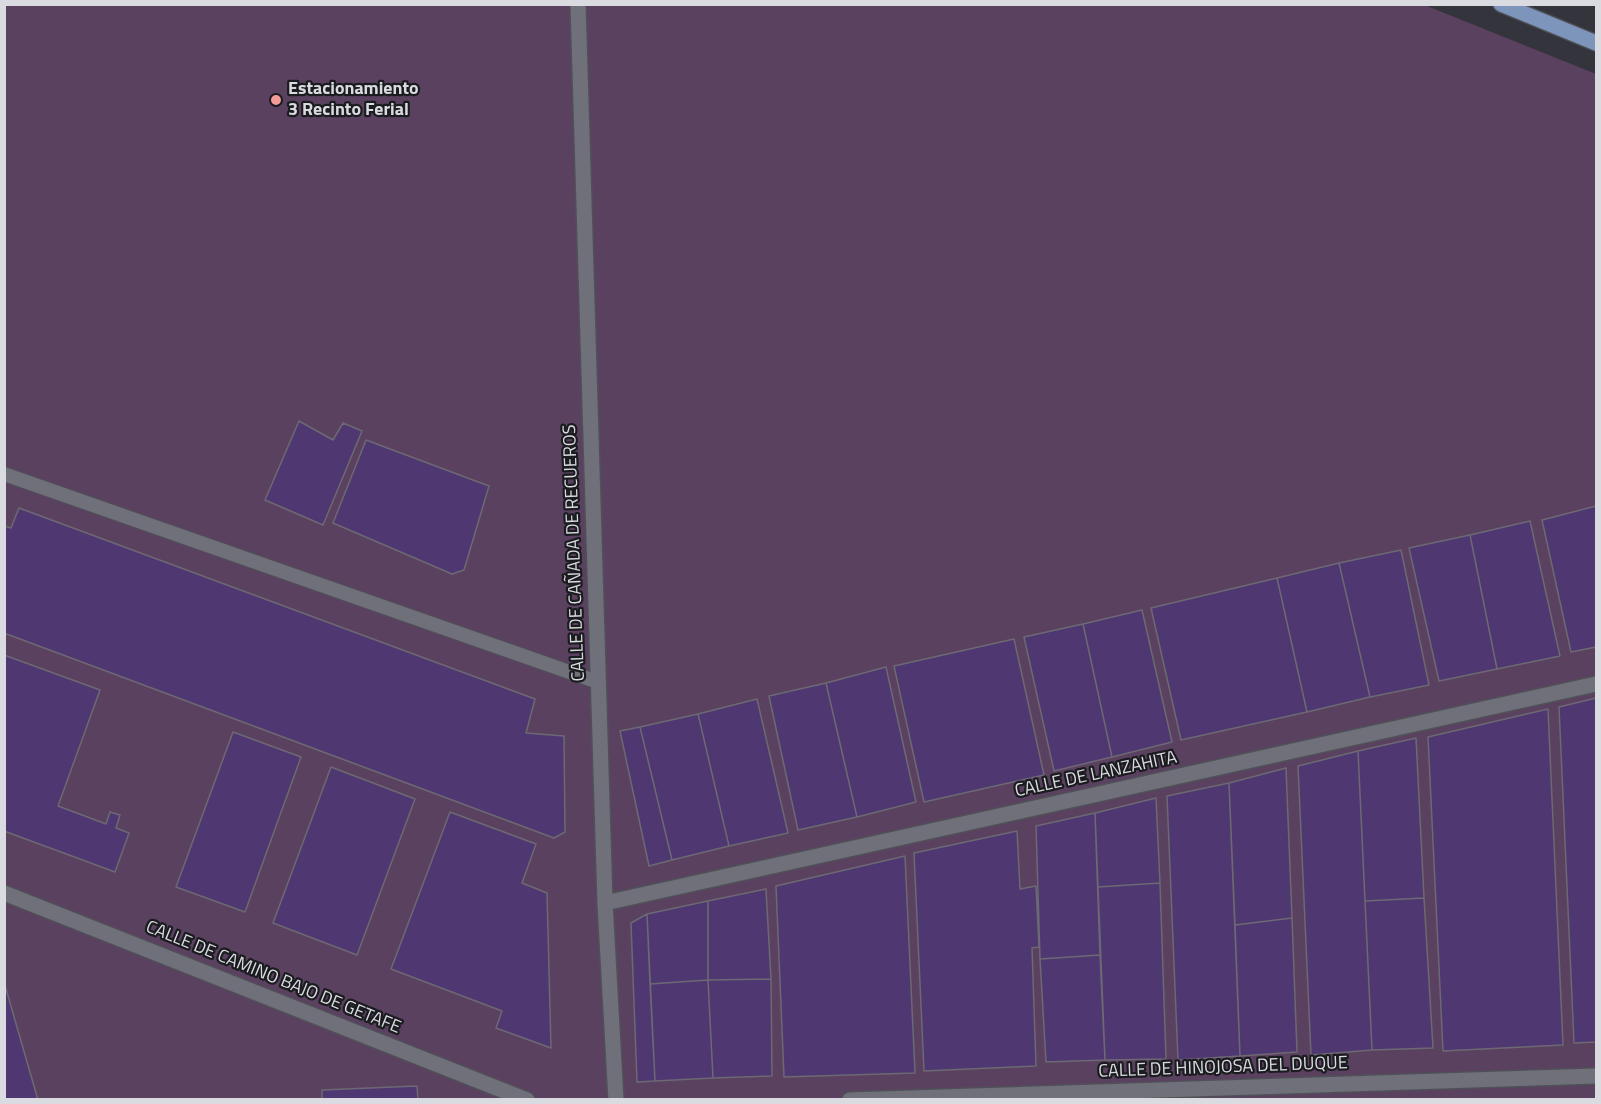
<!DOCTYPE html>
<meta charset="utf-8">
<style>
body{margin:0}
#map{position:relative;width:1601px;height:1104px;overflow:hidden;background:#33343c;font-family:"Titillium Web",sans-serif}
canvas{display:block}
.frame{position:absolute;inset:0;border:6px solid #dadbe0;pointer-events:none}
</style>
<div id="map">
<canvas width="1601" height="1104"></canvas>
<div class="frame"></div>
</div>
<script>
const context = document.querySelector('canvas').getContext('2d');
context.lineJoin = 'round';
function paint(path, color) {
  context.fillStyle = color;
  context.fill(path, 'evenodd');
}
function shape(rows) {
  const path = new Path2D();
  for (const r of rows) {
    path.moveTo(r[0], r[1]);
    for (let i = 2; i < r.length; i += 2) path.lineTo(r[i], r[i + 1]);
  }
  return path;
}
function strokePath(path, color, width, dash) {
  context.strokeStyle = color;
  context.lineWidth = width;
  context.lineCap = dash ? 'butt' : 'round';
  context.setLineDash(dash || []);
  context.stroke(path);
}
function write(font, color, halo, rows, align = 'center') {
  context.font = font + ' "Titillium Web",sans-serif';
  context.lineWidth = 4.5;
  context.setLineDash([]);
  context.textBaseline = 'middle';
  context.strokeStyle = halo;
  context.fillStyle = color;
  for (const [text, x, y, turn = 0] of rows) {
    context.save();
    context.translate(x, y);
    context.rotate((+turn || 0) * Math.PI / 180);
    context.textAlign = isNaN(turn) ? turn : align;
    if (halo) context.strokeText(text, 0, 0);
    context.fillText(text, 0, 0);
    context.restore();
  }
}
paint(shape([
 [1422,4,1596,74,1596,1099,5,1100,5,5]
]), '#5b4160');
const building = shape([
 [299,421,333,440,343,423,362,431,323,525,265,500,299,421],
 [366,440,489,486,464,570,452,574,333,523,366,440],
 [1596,506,1596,647,1571,652,1542,520,1596,506],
 [19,508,535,699,526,733,564,736,565,832,554,838,4,633,4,526,11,528,19,508],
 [1530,521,1560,656,1497,669,1470,535,1530,521],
 [1470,535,1497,669,1439,681,1409,548,1470,535],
 [1401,550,1429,685,1370,697,1339,563,1401,550],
 [1339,563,1370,697,1307,712,1277,578,1339,563],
 [1277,578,1307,712,1181,740,1151,608,1277,578],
 [1142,610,1172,742,1112,757,1083,624,1142,610],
 [1083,624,1112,757,1054,771,1024,637,1083,624],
 [1014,639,1044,775,924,802,894,666,1014,639],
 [4,655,100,690,58,806,106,824,110,812,120,815,116,828,129,833,115,872,4,831,4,655],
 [886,667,916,802,857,817,826,683,886,667],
 [826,683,857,817,798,830,769,696,826,683],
 [1596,698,1596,1042,1574,1043,1559,707,1596,698],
 [757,699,788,833,729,846,698,714,757,699],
 [1548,709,1563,1045,1443,1051,1428,737,1548,709],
 [698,714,729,846,672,860,640,727,698,714],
 [640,727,672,860,649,866,620,731,640,727],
 [233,732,301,757,245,912,176,887,233,732],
 [1416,738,1424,898,1365,901,1358,751,1416,738],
 [1358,751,1372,1050,1311,1055,1298,766,1358,751],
 [331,767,415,799,357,955,273,923,331,767],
 [1286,768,1292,918,1235,925,1229,783,1286,768],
 [1229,783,1240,1056,1178,1060,1167,796,1229,783],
 [1156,798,1160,883,1098,887,1095,813,1156,798],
 [450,812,536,844,522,883,547,893,551,1048,496,1028,502,1011,391,969,450,812],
 [1095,813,1100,955,1040,959,1036,826,1095,813],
 [1017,831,1020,889,1036,886,1039,947,1032,948,1036,1066,924,1071,914,853,1017,831],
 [905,856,915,1073,784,1077,776,886,905,856],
 [1160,883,1166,1059,1105,1060,1098,887,1160,883],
 [766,889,771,979,708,980,708,901,766,889],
 [1424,898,1433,1048,1372,1050,1365,901,1424,898],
 [708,901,708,980,650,984,647,914,708,901],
 [647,914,655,1081,637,1082,631,923,647,914],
 [1292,918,1297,1052,1240,1056,1235,925,1292,918],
 [1100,955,1105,1060,1046,1062,1040,959,1100,955],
 [771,979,772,1076,713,1078,708,980,771,979],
 [708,980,713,1078,655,1081,650,984,708,980],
 [4,982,38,1100,4,1100,4,982],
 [417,1086,418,1100,322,1100,322,1090,417,1086]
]);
paint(building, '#4f3871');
strokePath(building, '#6c6973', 1.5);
const lane = shape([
 [4,474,598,682]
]);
const street = shape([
 [578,4,605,903,616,1100],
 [4,893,527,1100],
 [605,903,1596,684],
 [850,1100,1596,1076]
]);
const primary = shape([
 [1501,4,1596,43]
]);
strokePath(lane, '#505158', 16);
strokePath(street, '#505158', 18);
strokePath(primary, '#505158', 18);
strokePath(lane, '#6f707a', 14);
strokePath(street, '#6f707a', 15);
strokePath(primary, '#7d94bb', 15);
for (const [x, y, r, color] of [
 [276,100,6,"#f59b97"]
]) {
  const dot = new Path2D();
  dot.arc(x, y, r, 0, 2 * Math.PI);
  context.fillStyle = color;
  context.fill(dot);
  strokePath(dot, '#1b1c20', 2);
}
write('bold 18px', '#dadbe0', '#1b1c20', [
 ["Estacionamiento",288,90],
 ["3 Recinto Ferial",288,111]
], 'left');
write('18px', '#dadbe0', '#1b1c20', [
 ["CALLE DE CAÑADA DE RECUEROS",575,553,-92],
 ["CALLE DE LANZAHITA",1096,775,-12],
 ["CALLE DE CAMINO BAJO DE GETAFE",273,978,22],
 ["CALLE DE HINOJOSA DEL DUQUE",1223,1068,-2]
]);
</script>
